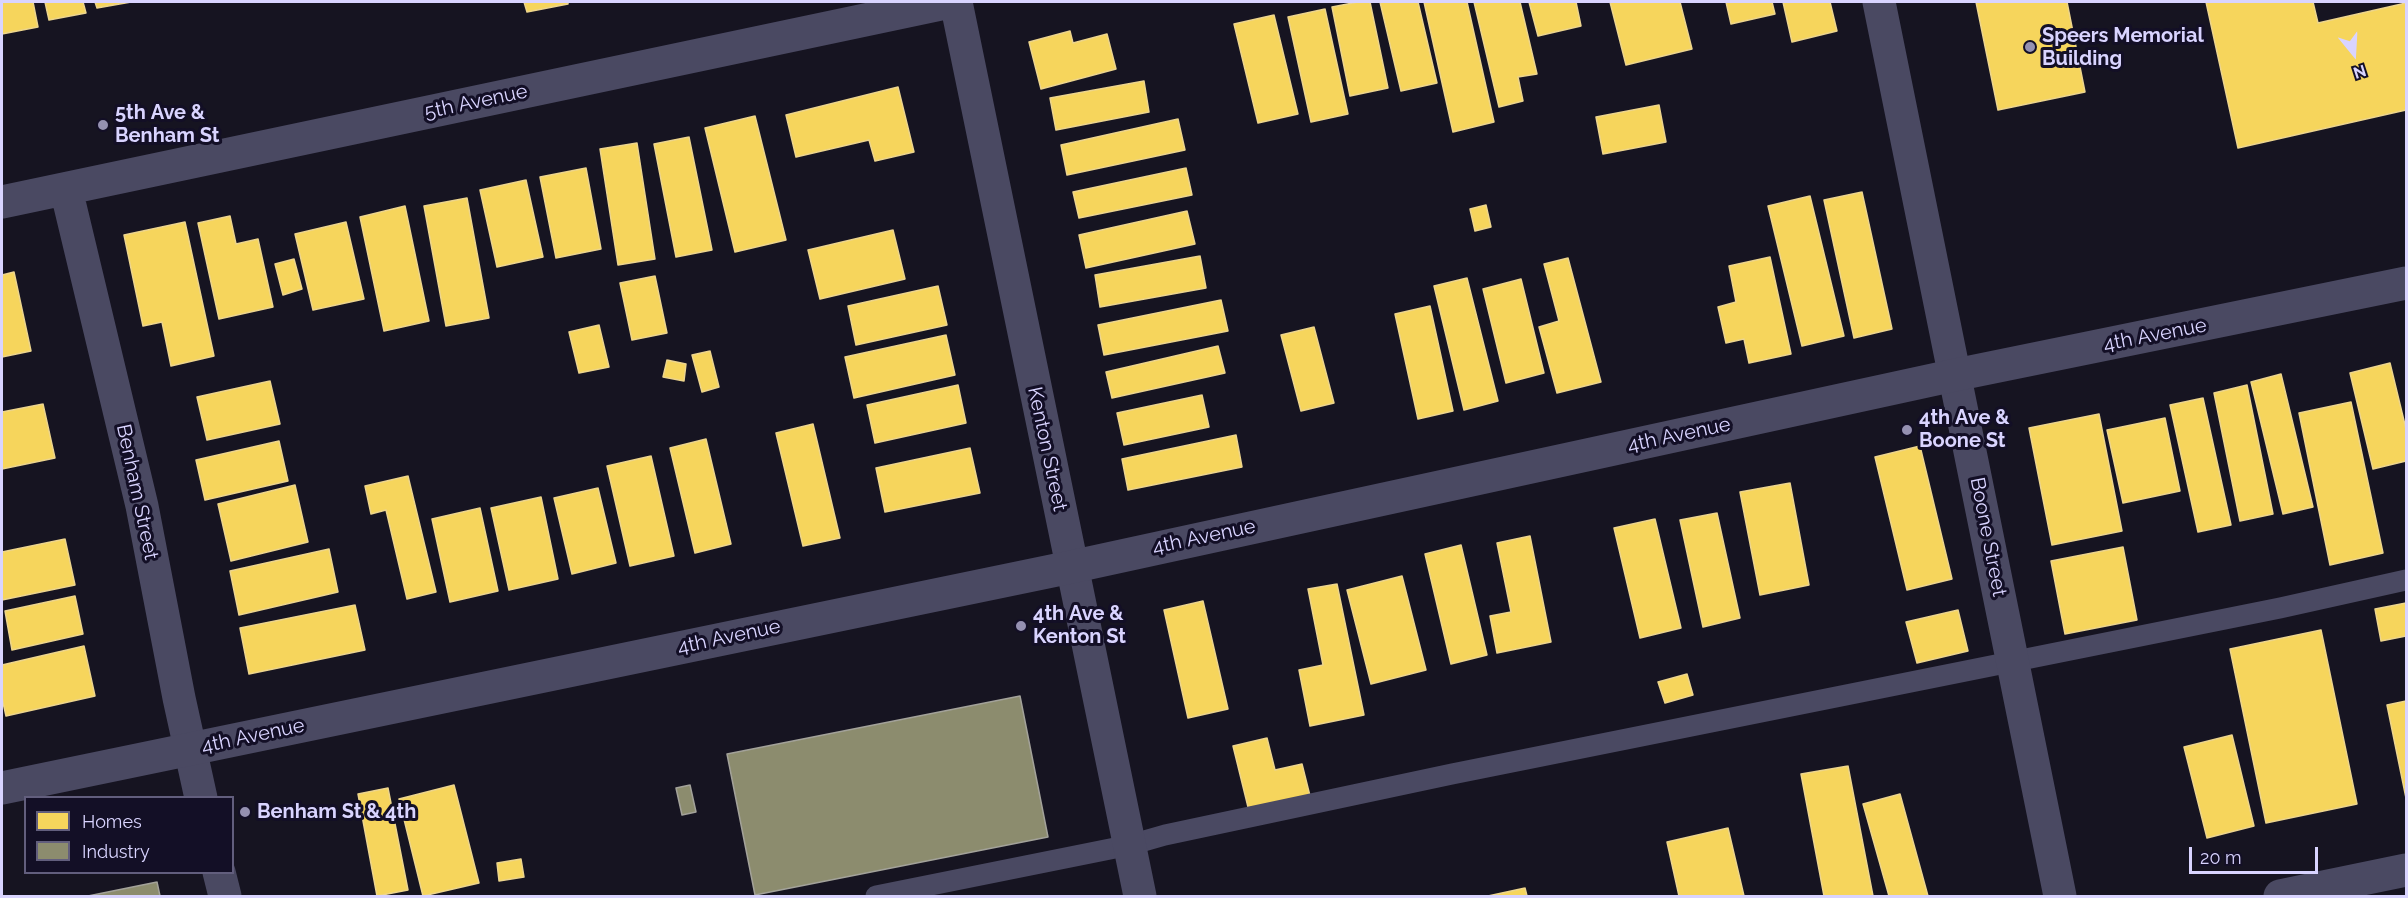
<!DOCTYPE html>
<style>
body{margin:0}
#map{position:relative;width:2408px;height:898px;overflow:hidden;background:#161421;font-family:Raleway,sans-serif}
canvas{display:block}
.frame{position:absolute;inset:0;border:3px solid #d9d4ff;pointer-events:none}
.legend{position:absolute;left:24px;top:796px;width:210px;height:78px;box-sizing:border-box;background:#130f26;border:2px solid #625e7d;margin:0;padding:8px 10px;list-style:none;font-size:18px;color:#d9d4ff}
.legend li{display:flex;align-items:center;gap:12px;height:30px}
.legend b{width:30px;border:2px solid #625e7d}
.north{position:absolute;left:2324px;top:24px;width:60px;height:60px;-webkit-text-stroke:4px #130f26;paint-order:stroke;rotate:162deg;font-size:16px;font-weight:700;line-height:24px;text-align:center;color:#d9d4ff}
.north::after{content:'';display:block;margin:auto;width:21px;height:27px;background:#d9d4ff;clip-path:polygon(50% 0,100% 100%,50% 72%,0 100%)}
.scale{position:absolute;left:2189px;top:847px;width:129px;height:27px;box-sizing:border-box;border:3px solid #d9d4ff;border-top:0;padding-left:8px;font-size:18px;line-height:21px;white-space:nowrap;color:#d9d4ff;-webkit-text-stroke:4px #130f26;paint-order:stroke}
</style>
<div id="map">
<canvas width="2408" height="898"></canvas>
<div class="frame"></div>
<ul class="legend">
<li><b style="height:16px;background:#f6d55c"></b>Homes</li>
<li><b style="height:16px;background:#8c8c6e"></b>Industry</li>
</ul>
<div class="north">N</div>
<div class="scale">20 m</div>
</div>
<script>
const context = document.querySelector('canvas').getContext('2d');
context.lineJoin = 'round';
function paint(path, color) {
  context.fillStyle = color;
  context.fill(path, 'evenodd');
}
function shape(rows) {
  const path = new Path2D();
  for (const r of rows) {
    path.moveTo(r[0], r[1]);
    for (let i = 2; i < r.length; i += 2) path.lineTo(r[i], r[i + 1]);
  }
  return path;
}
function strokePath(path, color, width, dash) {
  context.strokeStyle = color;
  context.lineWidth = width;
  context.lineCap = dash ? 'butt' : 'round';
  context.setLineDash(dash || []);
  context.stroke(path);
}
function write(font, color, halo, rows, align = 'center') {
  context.font = font + ' Raleway,sans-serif';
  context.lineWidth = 6;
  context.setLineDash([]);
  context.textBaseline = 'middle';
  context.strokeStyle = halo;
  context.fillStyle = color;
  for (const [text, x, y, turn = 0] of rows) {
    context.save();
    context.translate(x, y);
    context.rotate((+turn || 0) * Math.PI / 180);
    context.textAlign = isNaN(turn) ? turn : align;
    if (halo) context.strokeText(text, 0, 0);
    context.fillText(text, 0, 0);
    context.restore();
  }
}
const homes = shape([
 [2,2,33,2,38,27,2,34,2,2],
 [45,2,83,2,86,13,49,20,45,2],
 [95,2,131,2,97,8,95,2],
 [524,2,568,2,568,4,527,12,524,2],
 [1358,2,1370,2,1388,88,1350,96,1332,7,1358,2],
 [1380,2,1418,2,1437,83,1401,91,1380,2],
 [1424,2,1467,2,1494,122,1453,132,1424,2],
 [1474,2,1520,2,1537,74,1518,77,1523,101,1499,107,1474,2],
 [1529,2,1576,2,1581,26,1538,36,1529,2],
 [1610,2,1680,2,1692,49,1626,65,1610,2],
 [1726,2,1772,2,1775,14,1731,24,1726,2],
 [1783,2,1830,2,1837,31,1792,42,1783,2],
 [1976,2,2067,2,2085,92,1998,110,1976,2],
 [2206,2,2313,2,2318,23,2406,3,2406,110,2238,148,2206,2],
 [1325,9,1348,114,1311,122,1288,17,1325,9],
 [1274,15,1298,114,1258,123,1234,24,1274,15],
 [1070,31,1073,43,1107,34,1116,69,1041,89,1029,42,1070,31],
 [1144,81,1149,112,1056,130,1050,98,1144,81],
 [898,87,914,152,875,161,869,140,796,157,786,115,898,87],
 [1659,105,1666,142,1603,154,1596,117,1659,105],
 [755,116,786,240,735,252,705,128,755,116],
 [1178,119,1185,150,1067,175,1061,145,1178,119],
 [689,137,712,250,676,257,654,144,689,137],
 [637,143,655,259,618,265,600,149,637,143],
 [586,168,601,249,556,258,540,177,586,168],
 [1186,168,1192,195,1079,218,1073,192,1186,168],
 [526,180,543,257,497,267,480,190,526,180],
 [1862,192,1892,329,1854,338,1824,200,1862,192],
 [1810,196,1844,336,1802,346,1768,206,1810,196],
 [467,198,489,318,446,326,424,206,467,198],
 [1486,205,1491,227,1475,231,1470,209,1486,205],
 [405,206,429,321,384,331,360,217,405,206],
 [1187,211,1195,244,1086,268,1079,235,1187,211],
 [230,216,236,244,258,239,273,307,219,319,198,223,230,216],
 [185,222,214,356,171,366,162,322,143,326,124,235,185,222],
 [346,222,364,299,313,310,295,234,346,222],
 [893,230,905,279,820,299,808,250,893,230],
 [1200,256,1206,288,1100,307,1095,275,1200,256],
 [1770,257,1791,354,1749,363,1744,339,1726,343,1718,307,1736,302,1729,266,1770,257],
 [1568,258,1601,382,1557,393,1539,327,1559,321,1544,264,1568,258],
 [294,259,302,289,283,295,275,264,294,259],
 [14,272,31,351,2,357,2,275,14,272],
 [655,276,667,333,632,340,620,283,655,276],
 [1467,278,1498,401,1464,410,1434,286,1467,278],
 [1521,279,1544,373,1506,383,1483,289,1521,279],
 [938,286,947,325,856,345,848,306,938,286],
 [1221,300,1228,331,1104,355,1098,325,1221,300],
 [1430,306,1453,411,1418,419,1395,314,1430,306],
 [599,325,609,367,579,373,569,332,599,325],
 [1314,327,1334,403,1301,411,1281,335,1314,327],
 [946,335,955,375,854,398,845,357,946,335],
 [1218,346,1225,373,1112,398,1106,372,1218,346],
 [710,351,719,387,702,392,692,355,710,351],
 [667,360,686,364,684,381,663,377,667,360],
 [2390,363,2406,429,2406,461,2373,469,2350,373,2390,363],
 [2281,374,2313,507,2283,514,2251,382,2281,374],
 [270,381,280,424,207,440,197,397,270,381],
 [958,385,966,423,875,443,867,405,958,385],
 [2247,385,2273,514,2240,521,2214,393,2247,385],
 [1202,395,1209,427,1124,445,1117,413,1202,395],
 [2203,398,2231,525,2198,532,2170,405,2203,398],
 [2351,402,2383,553,2330,565,2299,413,2351,402],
 [43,404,55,458,2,469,2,412,43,404],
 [2099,414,2122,531,2052,545,2029,428,2099,414],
 [2165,418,2180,491,2123,503,2107,430,2165,418],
 [813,424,840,538,803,546,776,433,813,424],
 [1236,435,1242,467,1128,490,1122,459,1236,435],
 [706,439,731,544,695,553,670,448,706,439],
 [279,441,288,481,205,500,196,460,279,441],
 [1920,446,1952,579,1907,590,1875,457,1920,446],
 [970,448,980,493,885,512,876,468,970,448],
 [651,456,674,556,630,566,607,466,651,456],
 [408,476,436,592,407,599,386,510,371,514,365,486,408,476],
 [1790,483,1809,585,1760,595,1740,492,1790,483],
 [295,485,308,542,231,561,218,504,295,485],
 [598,488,616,563,572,574,554,498,598,488],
 [541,497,558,579,509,590,491,508,541,497],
 [480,508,498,591,450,602,432,519,480,508],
 [1717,513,1740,618,1703,627,1680,520,1717,513],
 [1655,519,1681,628,1640,638,1614,528,1655,519],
 [1530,536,1551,642,1497,653,1490,616,1511,612,1497,543,1530,536],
 [65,539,75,585,2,600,2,552,65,539],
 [1461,545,1487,655,1451,664,1425,554,1461,545],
 [2123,547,2137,620,2065,634,2051,561,2123,547],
 [329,549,338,592,239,615,230,571,329,549],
 [1402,576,1426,670,1371,684,1347,590,1402,576],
 [1337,584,1364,715,1310,726,1299,670,1323,665,1308,589,1337,584],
 [75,596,83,634,12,650,5,611,75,596],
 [1203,601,1228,709,1188,718,1164,610,1203,601],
 [2406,603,2406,636,2381,641,2375,609,2406,603],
 [355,605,365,650,249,674,240,628,355,605],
 [1958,610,1968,651,1917,663,1906,622,1958,610],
 [2321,630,2357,804,2266,823,2230,649,2321,630],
 [84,646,95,696,6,716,2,698,2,665,84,646],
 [1687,674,1693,695,1665,703,1658,682,1687,674],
 [2406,701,2406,798,2387,705,2406,701],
 [2232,735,2254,826,2207,838,2184,747,2232,735],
 [1267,738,1275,770,1302,764,1310,796,1249,811,1233,746,1267,738],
 [1848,766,1873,896,1824,896,1801,774,1848,766],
 [454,785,479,883,423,896,399,799,454,785],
 [388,788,408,890,377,896,358,794,388,788],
 [1900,794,1928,896,1889,896,1863,804,1900,794],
 [1728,828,1744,896,1679,896,1667,842,1728,828],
 [521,859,524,877,499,881,497,863,521,859],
 [1525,888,1527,896,1488,896,1525,888]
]);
paint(homes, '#f6d55c');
strokePath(homes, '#edd58d', 1.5);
const industry = shape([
 [1020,696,1048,837,755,895,727,754,1020,696],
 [690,785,696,812,682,815,676,788,690,785],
 [157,882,160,896,88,896,157,882]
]);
paint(industry, '#8c8c6e');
strokePath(industry, '#a3a29a', 1.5);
strokePath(shape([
 [876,896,1130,845,1165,835,1452,774,2280,608,2406,580]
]), '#4a4962', 21);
strokePath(shape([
 [956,2,1140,896],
 [1879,2,2060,896],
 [66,189,142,506,179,698,201,798],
 [2,202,950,2],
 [219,872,225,896],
 [2280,896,2406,870]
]), '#4a4962', 33);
strokePath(shape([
 [2,788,1071,567,1955,375,2406,283]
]), '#4a4962', 33);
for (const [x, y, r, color] of [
 [2030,47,6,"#9591b1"],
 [103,125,6,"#9591b1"],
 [1907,430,6,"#9591b1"],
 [1021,626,6,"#9591b1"],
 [245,812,6,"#9591b1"]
]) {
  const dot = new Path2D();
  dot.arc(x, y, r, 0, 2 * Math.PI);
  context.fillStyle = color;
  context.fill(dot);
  strokePath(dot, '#130f26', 2);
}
write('bold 20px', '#d9d4ff', '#130f26', [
 ["Speers Memorial",2042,36],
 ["Building",2042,59],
 ["5th Ave &",115,113],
 ["Benham St",115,136],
 ["4th Ave &",1919,418],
 ["Boone St",1919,441],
 ["4th Ave &",1033,614],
 ["Kenton St",1033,637],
 ["Benham St & 4th",257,812]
], 'left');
write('20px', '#d9d4ff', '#130f26', [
 ["5th Avenue",476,102,-12],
 ["4th Avenue",2155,335,-11],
 ["4th Avenue",1679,435,-12],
 ["Kenton Street",1047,449,78],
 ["Benham Street",137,492,78],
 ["4th Avenue",1204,537,-12],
 ["Boone Street",1988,537,79],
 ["4th Avenue",729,637,-12],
 ["4th Avenue",253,736,-12]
]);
</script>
